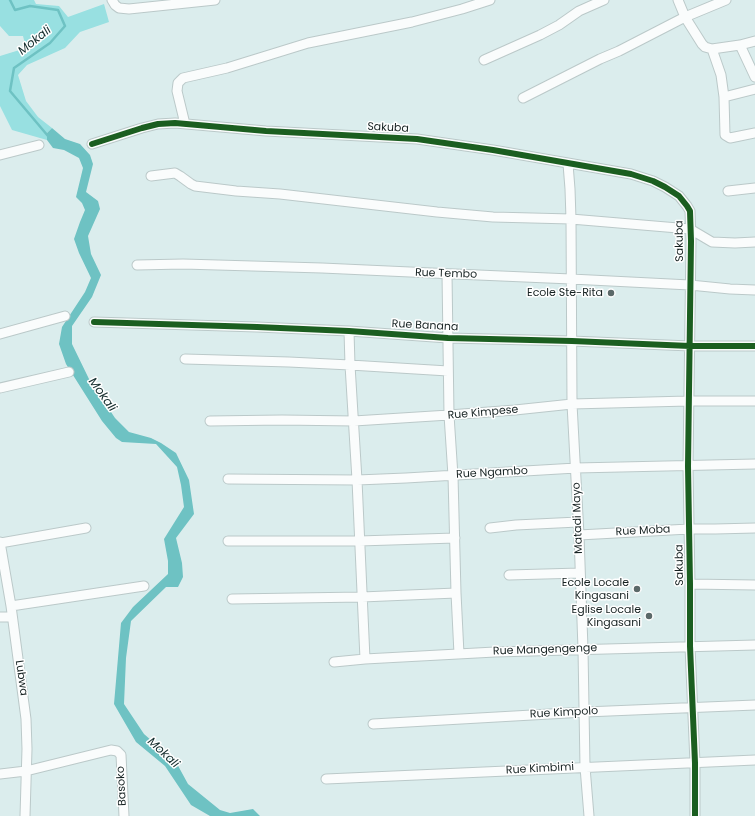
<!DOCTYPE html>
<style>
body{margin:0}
canvas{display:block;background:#dbeded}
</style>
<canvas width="755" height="816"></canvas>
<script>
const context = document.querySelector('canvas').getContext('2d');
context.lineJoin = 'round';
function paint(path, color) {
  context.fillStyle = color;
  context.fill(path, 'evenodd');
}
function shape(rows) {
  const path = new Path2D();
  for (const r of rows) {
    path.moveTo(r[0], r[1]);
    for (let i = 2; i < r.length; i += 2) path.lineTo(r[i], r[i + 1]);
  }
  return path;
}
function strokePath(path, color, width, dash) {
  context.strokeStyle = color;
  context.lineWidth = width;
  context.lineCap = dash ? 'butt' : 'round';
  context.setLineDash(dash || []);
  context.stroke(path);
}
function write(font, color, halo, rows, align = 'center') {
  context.font = font + ' Poppins,sans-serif';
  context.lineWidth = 3;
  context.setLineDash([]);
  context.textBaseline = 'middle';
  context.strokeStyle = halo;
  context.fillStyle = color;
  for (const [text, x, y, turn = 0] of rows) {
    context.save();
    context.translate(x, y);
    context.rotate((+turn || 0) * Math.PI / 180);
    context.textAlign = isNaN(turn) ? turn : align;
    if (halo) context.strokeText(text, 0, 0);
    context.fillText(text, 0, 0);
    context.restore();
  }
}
paint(shape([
 [0,0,34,0,36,4,59,6,68,17,104,4,109,22,80,32,65,48,27,65,18,75,26,101,38,117,52,128,47,133,47,140,12,130,0,106,0,56,26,48,23,36,9,36,0,26]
]), '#98e0e1');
paint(shape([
 [52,128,65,139,80,144,90,155,93,164,86,192,98,201,100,209,88,236,91,254,101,275,92,297,72,326,72,344,89,379,115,418,129,432,151,438,161,443,176,453,189,480,194,514,176,538,182,563,183,577,178,587,166,587,131,621,126,658,124,704,144,734,176,762,188,784,220,810,230,813,253,809,260,816,210,816,191,805,165,766,136,742,114,704,121,623,133,607,168,574,168,561,164,539,184,507,181,485,177,467,156,444,122,442,116,438,102,421,66,364,59,344,62,327,85,292,91,278,79,253,74,239,80,222,85,210,82,203,76,197,83,168,79,158,64,150,53,148,47,140,47,133]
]), '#6ec2c3');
strokePath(shape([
 [10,0,15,10,30,6,58,10,65,26,50,43,14,68,10,91,48,136]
]), '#6ec2c3', 2.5);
const minor = shape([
 [112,0,115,5,119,8,129,9,215,0],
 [678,0,685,17,702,44,705,47,712,49,721,75,724,97,725,135,730,138,755,133],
 [740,45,755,77],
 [712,49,740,45,755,41],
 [484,60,540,35,559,25,579,11,604,0],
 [724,97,755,89],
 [523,98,600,59,619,51,685,17,726,0],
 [185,124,177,91,178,83,183,78,227,68,308,43,412,22,462,9,490,0],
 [92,144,142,128,158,124,175,123,266,131,417,139,493,150,631,174,653,181,665,187,679,196,687,206,690,211,691,241,688,466,690,584,690,646,695,763,695,816],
 [0,155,39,145],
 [568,164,570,189,571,219,572,404,579,535,583,649,585,767,589,816],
 [151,176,175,173,180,176,191,184,195,186,236,191,280,194,437,212,493,217,571,219,690,229,712,242,735,243,755,242],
 [728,191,755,188],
 [137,265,183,264,322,268,432,273,571,279,690,285,730,289,755,290],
 [94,322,257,327,349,331,448,338,572,341,690,346,755,346],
 [349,331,350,365,357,480,365,659],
 [0,334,65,316],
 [185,359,289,362,350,365,448,371],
 [0,388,69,372],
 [210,421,282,420,354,421,449,415,515,410,572,404,688,401,755,401],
 [228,479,357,480,406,478,576,468,755,464],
 [490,528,516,525,578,522],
 [579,535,689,529,715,529,755,528],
 [228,541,359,541,455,538],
 [0,542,11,606,26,719,27,749,25,816],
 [0,543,86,528],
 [509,575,580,573],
 [690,584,755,585],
 [456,593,459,654],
 [232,599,362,597,456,593,453,476,449,415,447,274],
 [11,606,144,586],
 [0,617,12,617],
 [334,662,365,659,495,652,755,645],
 [373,724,585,712,755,705],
 [0,774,26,771,111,750,117,751,121,755,124,816],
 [326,779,755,760]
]);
strokePath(minor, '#bbc9c9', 11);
strokePath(minor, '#fafcfc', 9);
strokePath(shape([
 [92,144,142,128,158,124,175,123,266,131,417,139,493,150,631,174,653,181,665,187,679,196,687,206,690,211,691,241,688,466,690,584,690,646,695,763,695,816],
 [94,322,257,327,349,331,448,338,572,341,690,346,755,346]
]), '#1b5e20', 6);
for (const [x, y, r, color] of [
 [611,293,4,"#5b6969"],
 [637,589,4,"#5b6969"],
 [649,616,4,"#5b6969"]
]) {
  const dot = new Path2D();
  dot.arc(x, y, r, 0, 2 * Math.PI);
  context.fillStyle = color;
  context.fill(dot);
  strokePath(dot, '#fff', 1.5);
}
write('11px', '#162222', '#fff', [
 ["Sakuba",388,128,3],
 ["Sakuba",680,241,-91],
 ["Rue Tembo",446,274,2],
 ["Rue Banana",425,326,3],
 ["Rue Kimpese",483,413,-5],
 ["Rue Ngambo",492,473,-3],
 ["Matadi Mayo",578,518,-92],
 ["Rue Moba",643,531,-3],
 ["Sakuba",680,565,-91],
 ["Rue Mangengenge",545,650,-2],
 ["Lubwa",21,678,82],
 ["Rue Kimpolo",564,713,-3],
 ["Rue Kimbimi",540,769,-3],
 ["Basoko",122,786,-93]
]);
write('11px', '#162222', '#fff', [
 ["Ecole Ste-Rita",603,293],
 ["Ecole Locale",629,583],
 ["Kingasani",629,596],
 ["Eglise Locale",641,610],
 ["Kingasani",641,623]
], 'right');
write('italic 12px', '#152e2e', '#fff', [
 ["Mokali",35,41,-39],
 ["Mokali",102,395,54],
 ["Mokali",163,753,43]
]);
</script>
